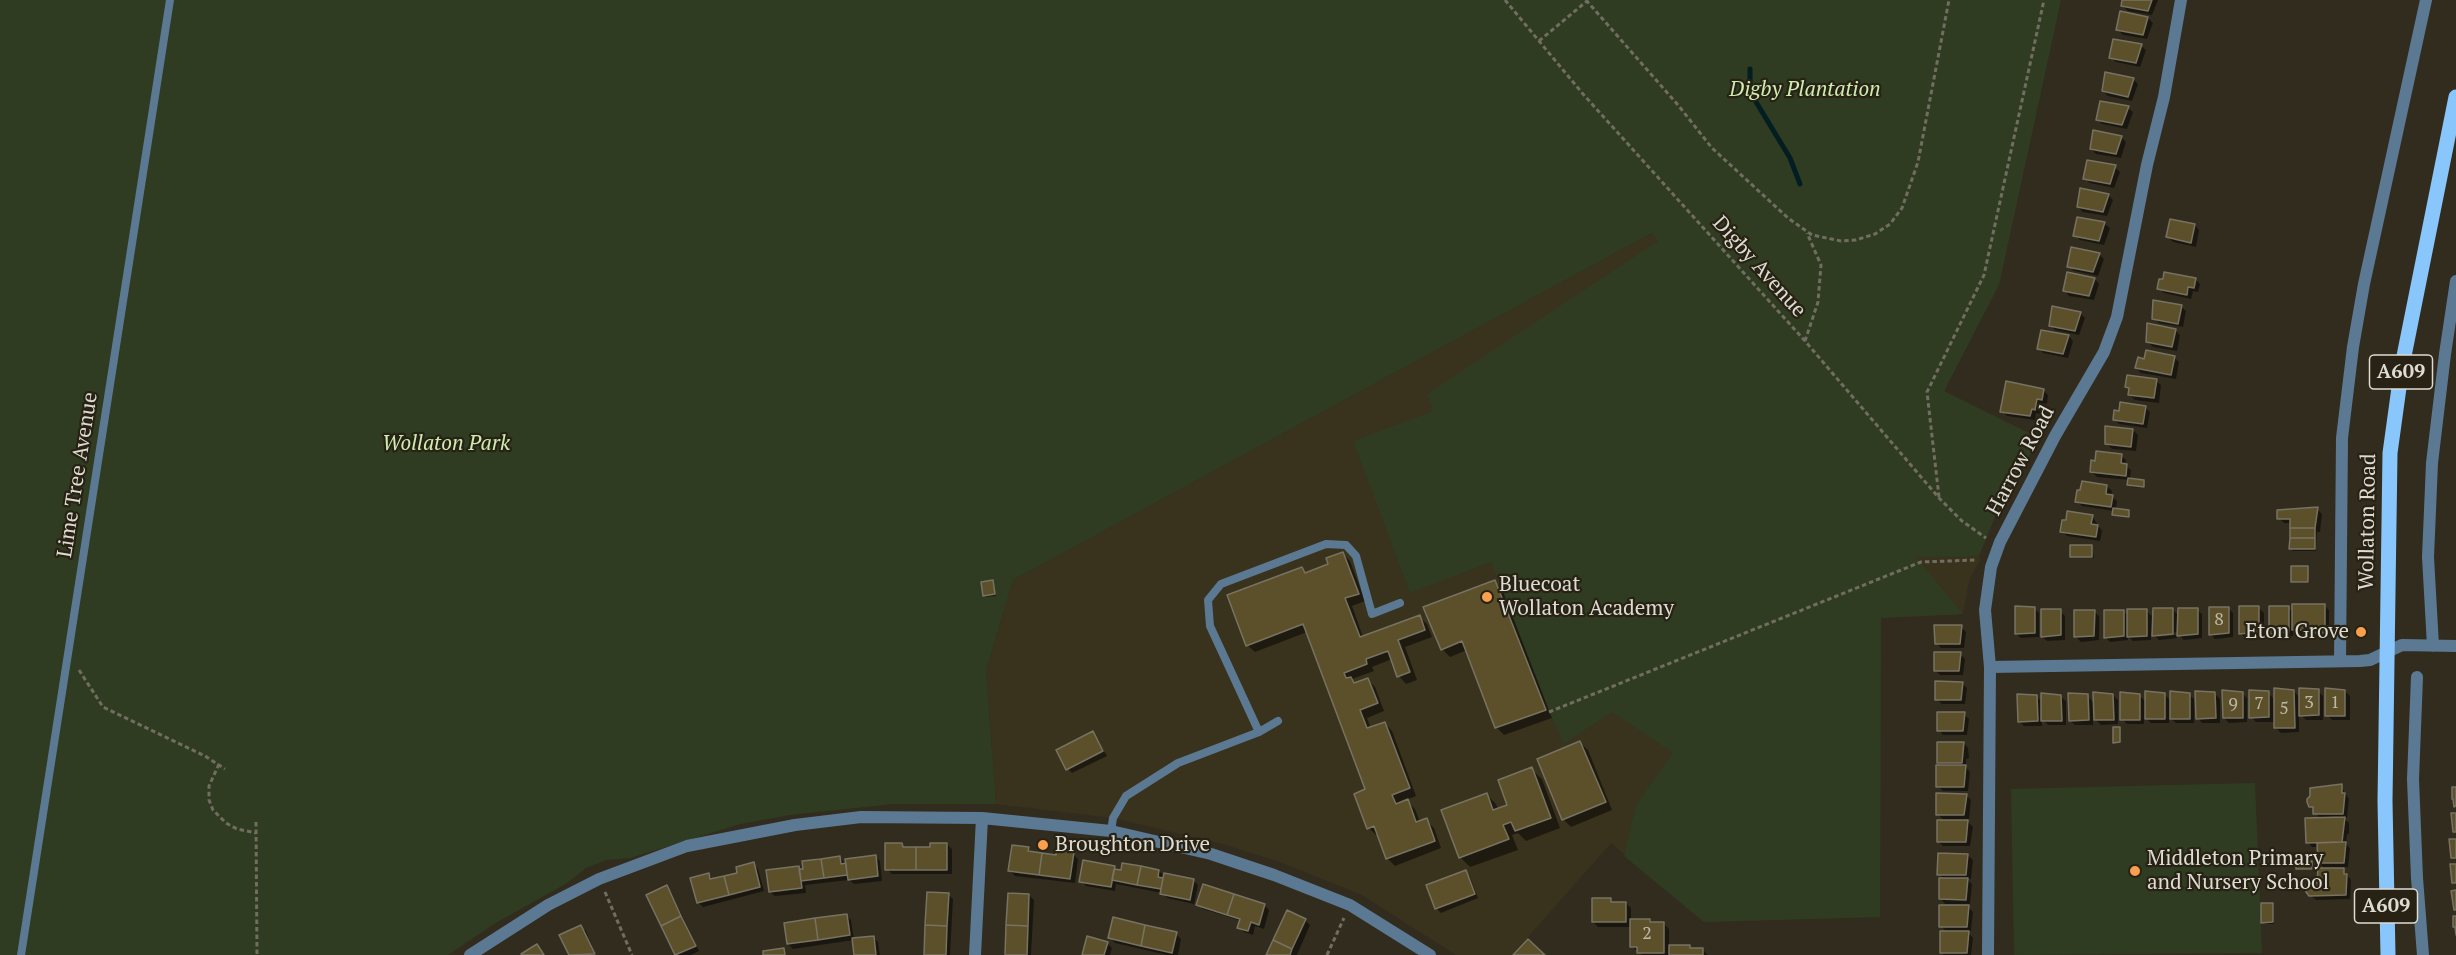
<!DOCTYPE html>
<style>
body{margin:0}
canvas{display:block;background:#312c1e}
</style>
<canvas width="2456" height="955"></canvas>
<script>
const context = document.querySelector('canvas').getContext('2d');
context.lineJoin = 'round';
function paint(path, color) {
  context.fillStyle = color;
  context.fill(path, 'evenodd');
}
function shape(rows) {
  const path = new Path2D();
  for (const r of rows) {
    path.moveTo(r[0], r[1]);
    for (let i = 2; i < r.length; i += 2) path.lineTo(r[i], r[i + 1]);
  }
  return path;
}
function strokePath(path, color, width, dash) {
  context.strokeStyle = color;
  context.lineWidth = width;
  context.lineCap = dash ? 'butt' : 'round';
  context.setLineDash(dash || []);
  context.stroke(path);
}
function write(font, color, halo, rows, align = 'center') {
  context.font = font + ' "PT Serif",serif';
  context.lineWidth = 4.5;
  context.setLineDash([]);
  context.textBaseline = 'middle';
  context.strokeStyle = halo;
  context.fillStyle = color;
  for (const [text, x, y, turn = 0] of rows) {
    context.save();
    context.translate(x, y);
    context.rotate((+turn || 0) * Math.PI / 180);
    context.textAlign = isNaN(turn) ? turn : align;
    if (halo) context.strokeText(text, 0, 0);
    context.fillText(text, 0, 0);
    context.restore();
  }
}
paint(shape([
 [1652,233,1915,556,1979,556,1980,560,1969,581,1963,614,1881,618,1880,917,1704,922,1611,843,1512,955,1456,955,1362,895,1280,862,1223,844,1113,818,996,804,986,670,1013,580]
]), '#39321d');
paint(shape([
 [0,0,2061,0,1999,285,1944,391,2039,438,1995,517,1979,556,1916,557,1963,614,1881,618,1880,917,1704,922,1624,856,1636,805,1673,753,1612,712,1564,744,1549,712,1491,562,1410,593,1353,441,1433,411,1427,394,1658,241,1652,233,1013,580,986,670,996,804,893,804,790,815,740,824,630,858,606,860,586,868,567,883,494,924,448,955,0,955],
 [2255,783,2262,953,2014,955,2011,789]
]), '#2f3c22');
paint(shape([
 [2124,0,2158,0,2152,15,2128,11,2123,6],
 [2121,13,2148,18,2153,23,2147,39,2123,35,2118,30],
 [2141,46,2146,50,2140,67,2116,62,2111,57],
 [2133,79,2138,84,2132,101,2108,96,2103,91],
 [2128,108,2133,112,2127,129,2102,124,2097,119],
 [2121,137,2126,142,2121,158,2096,154,2091,149],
 [2115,167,2120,172,2114,188,2090,183,2085,178],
 [2108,195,2113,200,2107,216,2083,212,2078,207],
 [2078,218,2105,224,2110,228,2104,245,2080,240,2075,235],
 [2195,225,2199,230,2196,247,2173,242,2168,237],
 [2099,254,2104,259,2098,276,2074,271,2069,266],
 [2095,279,2099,284,2094,300,2069,296,2065,291],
 [2195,279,2200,284,2198,292,2193,291,2191,299,2164,293,2159,288],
 [2181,306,2186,311,2183,327,2159,323,2154,318],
 [2080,313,2085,318,2079,335,2055,330,2050,325],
 [2175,330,2180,335,2177,351,2153,347,2148,342],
 [2069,336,2073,341,2068,358,2043,353,2039,348],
 [2174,357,2179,362,2176,379,2141,373,2136,368,2145,360],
 [2156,381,2161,385,2159,403,2135,400,2130,395,2130,390,2127,387],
 [2043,390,2048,395,2047,404,2042,403,2040,414,2036,413,2035,420,2007,416,2002,411],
 [2145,407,2150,412,2147,428,2119,424,2114,419,2120,413],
 [2133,430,2138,435,2136,451,2112,449,2107,444],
 [2121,456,2126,460,2125,465,2131,470,2130,480,2144,481,2145,488,2131,487,2130,480,2097,477,2092,472,2096,462],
 [2107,486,2112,491,2111,496,2117,501,2116,510,2129,511,2130,518,2116,516,2114,511,2082,506,2077,501],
 [2317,509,2322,514,2320,532,2317,532,2316,551,2293,551,2291,549,2292,523,2284,523,2279,518],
 [2092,516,2102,531,2100,541,2067,536,2062,531],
 [2092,547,2094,558,2073,558,2071,556],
 [1343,554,1350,561,1365,601,1352,606,1363,637,1419,617,1427,624,1432,637,1405,647,1417,680,1406,684,1399,676,1392,659,1372,667,1374,671,1352,679,1356,684,1367,679,1375,687,1384,711,1367,718,1371,729,1385,723,1392,731,1416,796,1406,800,1415,809,1420,822,1426,820,1434,828,1441,848,1395,866,1387,858,1378,835,1376,835,1369,828,1367,790,1307,632,1255,652,1247,645,1302,569,1307,574,1330,565],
 [2307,568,2309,583,2295,583,2293,581],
 [1494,581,1502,589,1552,718,1504,735,1496,727,1467,650,1450,657,1443,650,1425,608],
 [992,582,996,596,986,597,984,595],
 [2324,605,2329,610,2329,637,2320,637,2317,634,2299,634,2293,629,2293,636,2275,638,2270,633,2288,608,2294,613],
 [2034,608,2039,613,2039,637,2021,638,2016,634],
 [2228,608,2233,613,2233,637,2215,639,2210,634],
 [2259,608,2264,613,2264,636,2245,638,2241,633],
 [2172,609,2179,616,2197,610,2202,614,2202,638,2184,640,2179,635,2180,632,2157,634,2157,637,2177,635,2177,638,2159,640,2151,632,2151,640,2133,641,2128,636,2128,640,2110,642,2105,637,2123,611,2129,616,2147,611,2154,619],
 [2060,611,2065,616,2065,640,2047,641,2042,637],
 [2094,611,2099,616,2099,640,2081,642,2076,637],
 [1961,627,1966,632,1964,648,1941,648,1936,643],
 [1960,654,1965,659,1963,675,1940,675,1935,670],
 [1962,683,1967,688,1965,704,1942,704,1937,700],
 [2294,691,2300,698,2318,691,2323,696,2323,720,2306,720,2299,713,2299,732,2281,733,2276,728,2276,722,2256,722,2251,717,2268,693,2273,698,2273,706,2276,706],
 [2345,691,2350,696,2350,720,2332,720,2327,715],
 [2242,693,2247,698,2247,722,2229,723,2224,718],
 [2164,694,2171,701,2189,695,2194,699,2194,723,2176,723,2169,717,2169,723,2151,723,2144,716,2144,724,2127,724,2122,719,2139,695,2146,702],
 [2215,694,2220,699,2220,723,2202,723,2198,718],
 [2113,695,2118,700,2118,724,2101,725,2093,717,2093,725,2075,725,2070,721,2087,696,2095,704],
 [2037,697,2043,703,2061,697,2066,701,2066,725,2048,725,2042,719,2042,726,2024,726,2019,721],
 [1964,714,1969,719,1967,735,1943,735,1939,730],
 [1093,733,1107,756,1072,773,1068,769],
 [1580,743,1588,750,1612,810,1571,827,1563,819],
 [1964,743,1968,748,1969,758,1966,759,1966,767,1970,772,1968,791,1943,791,1938,786,1943,767,1938,762],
 [1531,769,1542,779,1560,828,1526,841,1518,833,1512,835,1518,850,1470,867,1460,857,1486,794,1496,804,1498,810,1509,806],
 [2341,786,2349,799,2347,818,2344,818,2349,823,2349,834,2347,834,2346,843,2350,849,2348,867,2341,867,2351,880,2350,899,2316,900,2307,892,2319,884,2326,870,2319,863,2319,847,2312,847,2308,843,2320,819,2311,806,2320,787],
 [1966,795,1971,800,1969,819,1965,819,1973,827,1970,846,1943,846,1938,841,1945,822,1938,814],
 [947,844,952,849,952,874,892,874,887,869,902,845,906,849,932,849],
 [1028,849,1033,853,1057,856,1073,854,1078,859,1075,883,1015,876,1010,871],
 [1968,855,1973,860,1971,879,1967,879,1972,884,1970,904,1945,904,1941,899,1944,879,1939,874],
 [875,856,880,861,882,881,854,884,849,880,805,885,806,893,775,896,770,892,801,871,840,858,848,866],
 [2311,863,2313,870,2300,870,2298,868],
 [753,864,758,869,764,891,703,907,698,902,709,875,714,880,739,874],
 [1114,867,1118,871,1159,871,1165,877,1193,880,1198,885,1194,904,1167,898,1162,893,1116,884,1115,891,1086,886,1081,881],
 [1465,872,1470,877,1478,898,1441,913,1436,908],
 [666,887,671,892,699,951,691,955,676,955,648,896],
 [948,894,953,899,950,955,925,955],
 [1029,895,1034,900,1031,955,1007,955],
 [1610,899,1614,903,1626,903,1631,908,1631,920,1650,920,1653,924,1664,924,1669,929,1669,946,1689,946,1693,950,1703,950,1708,955,1642,955,1631,946,1631,927,1598,927,1593,922],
 [1198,904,1265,906,1269,910,1264,929,1255,926,1253,935,1244,932,1239,928,1241,921,1203,909],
 [2272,904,2274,906,2274,924,2265,924,2263,922],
 [1968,907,1973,912,1971,931,1967,931,1973,938,1971,955,1944,955,1941,952,1948,933,1941,926],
 [1287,912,1305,920,1310,925,1297,955,1268,955],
 [846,915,851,920,854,940,873,937,878,942,880,955,856,955,854,940,793,949,788,944],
 [581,927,586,931,596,955,570,955,561,936],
 [1176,934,1181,939,1178,955,1167,955,1115,943,1110,938],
 [1107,943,1112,948,1110,955,1083,955]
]), '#0007');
strokePath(shape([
 [1750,69,1750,92,1790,158,1800,184]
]), '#031e23', 5);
const building = shape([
 [2122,0,2152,0,2148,11,2121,6,2122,0],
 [2120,11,2148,17,2143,35,2116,30,2120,11],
 [2113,39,2142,44,2136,63,2109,58,2113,39],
 [2105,72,2134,78,2128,97,2102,91,2105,72],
 [2100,101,2129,106,2122,125,2096,120,2100,101],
 [2093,130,2122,136,2116,154,2090,149,2093,130],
 [2087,160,2116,165,2110,184,2083,179,2087,160],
 [2080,188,2109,194,2103,212,2077,207,2080,188],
 [2077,217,2105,222,2099,241,2073,236,2077,217],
 [2170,219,2195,224,2191,243,2166,237,2170,219],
 [2071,247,2100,253,2093,272,2067,267,2071,247],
 [2067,272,2095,278,2089,296,2063,291,2067,272],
 [2164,272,2196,278,2194,288,2188,287,2187,295,2157,289,2159,279,2163,279,2164,272],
 [2153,300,2182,305,2178,324,2152,319,2153,300],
 [2052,306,2081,312,2075,331,2049,326,2052,306],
 [2147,323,2176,329,2172,347,2146,342,2147,323],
 [2041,330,2069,335,2063,354,2037,349,2041,330],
 [2146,350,2175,356,2171,375,2135,368,2138,357,2144,359,2146,350],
 [2127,375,2157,379,2154,398,2128,395,2129,388,2125,387,2127,375],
 [2006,381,2044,389,2042,400,2037,399,2035,410,2032,409,2030,416,2000,412,2006,381],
 [2120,402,2146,406,2143,424,2113,420,2114,410,2119,411,2120,402],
 [2105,426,2133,429,2131,447,2105,444,2105,426],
 [2096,451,2122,454,2121,463,2127,464,2126,476,2090,472,2091,460,2095,461,2096,451],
 [2128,478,2144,480,2144,487,2127,485,2128,478],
 [2082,481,2107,485,2106,494,2113,495,2111,507,2075,502,2077,490,2080,490,2082,481],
 [2318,507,2315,528,2290,528,2290,519,2277,519,2277,510,2318,507],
 [2113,508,2129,510,2129,517,2112,515,2113,508],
 [2067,511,2093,515,2091,524,2098,525,2096,537,2060,532,2062,520,2066,520,2067,511],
 [2290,528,2315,528,2315,538,2290,538,2290,528],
 [2315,538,2315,549,2289,549,2290,538,2315,538],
 [2070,545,2092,545,2092,557,2070,557,2070,545],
 [1343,552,1359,594,1345,598,1360,637,1420,615,1425,630,1398,640,1410,672,1397,677,1388,651,1366,659,1367,664,1344,673,1346,678,1351,677,1354,683,1368,678,1378,703,1360,710,1367,728,1385,722,1410,788,1392,795,1396,804,1408,799,1416,822,1427,818,1435,841,1386,859,1374,826,1367,829,1354,794,1365,789,1303,624,1246,646,1227,595,1302,567,1305,573,1328,564,1326,558,1343,552],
 [2291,566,2308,566,2308,582,2291,582,2291,566],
 [993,580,995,594,983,596,981,582,993,580],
 [1495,580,1546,710,1495,728,1462,641,1441,650,1423,607,1495,580],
 [2292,604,2325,604,2325,633,2314,633,2314,630,2292,630,2292,604],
 [2015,606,2035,607,2035,633,2015,634,2015,606],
 [2239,606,2259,606,2259,632,2239,634,2239,606],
 [2269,606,2289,606,2289,632,2269,634,2269,606],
 [2209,607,2229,607,2229,633,2209,635,2209,607],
 [2153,608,2173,608,2173,634,2152,636,2153,608],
 [2178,608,2198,608,2198,634,2177,636,2178,608],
 [2041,609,2061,609,2061,635,2041,637,2041,609],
 [2127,609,2147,609,2147,636,2127,637,2127,609],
 [2074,610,2095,610,2094,636,2074,637,2074,610],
 [2104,610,2124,610,2124,636,2104,638,2104,610],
 [1934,625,1962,625,1960,644,1935,644,1934,625],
 [1934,652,1961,652,1959,671,1934,671,1934,652],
 [1935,681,1963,682,1961,700,1935,700,1935,681],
 [2274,688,2294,690,2295,728,2274,728,2274,688],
 [2299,688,2319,689,2319,715,2299,716,2299,688],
 [2325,688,2345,690,2345,716,2325,716,2325,688],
 [2222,690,2243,692,2243,718,2223,718,2222,690],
 [2249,690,2269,691,2269,717,2249,718,2249,690],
 [2145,691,2165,693,2165,719,2145,719,2145,691],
 [2170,691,2190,693,2190,719,2170,719,2170,691],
 [2195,691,2215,692,2216,718,2196,719,2195,691],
 [2093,692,2113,694,2114,720,2094,720,2093,692],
 [2120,692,2140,694,2140,720,2120,720,2120,692],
 [2041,693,2061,695,2062,721,2041,721,2041,693],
 [2068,693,2088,694,2089,720,2069,721,2068,693],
 [2017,694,2037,695,2038,721,2018,722,2017,694],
 [1937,712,1965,712,1963,731,1937,731,1937,712],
 [2113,727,2120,727,2120,742,2113,743,2113,727],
 [1093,731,1103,751,1066,770,1056,750,1093,731],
 [1580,741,1606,802,1562,820,1537,759,1580,741],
 [1937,742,1964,742,1962,763,1937,763,1937,742],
 [1936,765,1966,765,1964,787,1936,787,1936,765],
 [1532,767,1551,818,1515,831,1511,822,1503,825,1509,839,1459,858,1441,810,1487,793,1493,810,1507,805,1498,780,1532,767],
 [2342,784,2342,793,2345,793,2343,814,2313,814,2313,807,2309,807,2307,802,2307,799,2310,796,2310,788,2342,784],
 [2452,787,2456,787,2456,806,2454,807,2453,799,2452,799,2452,787],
 [1936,793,1967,794,1964,815,1936,815,1936,793],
 [2451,813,2456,813,2456,832,2453,832,2451,813],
 [2345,817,2342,842,2306,843,2305,818,2345,817],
 [1937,820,1968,820,1966,842,1937,842,1937,820],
 [2449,839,2456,839,2456,858,2451,858,2449,839],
 [2342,842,2346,842,2344,863,2318,863,2317,843,2342,842],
 [885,843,902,843,903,847,916,847,916,870,885,870,885,843],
 [930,843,947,843,947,870,916,870,916,847,930,847,930,843],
 [1012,845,1029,847,1028,851,1042,853,1039,875,1008,871,1012,845],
 [1056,850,1074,852,1070,879,1039,875,1042,853,1056,855,1056,850],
 [1938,853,1968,854,1966,875,1937,875,1938,853],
 [876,855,878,876,848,880,845,859,876,855],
 [840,856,841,864,846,863,847,875,824,878,821,859,840,856],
 [821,859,824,878,801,881,799,869,803,869,802,861,821,859],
 [1083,860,1115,866,1111,887,1079,882,1083,860],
 [2312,861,2312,869,2296,869,2296,862,2312,861],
 [754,862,760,887,729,895,724,876,737,873,736,867,754,862],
 [1122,863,1141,866,1137,885,1112,880,1114,869,1121,870,1122,863],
 [2450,864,2456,864,2456,883,2452,883,2450,864],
 [799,866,802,888,769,892,766,870,799,866],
 [1141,866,1159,870,1158,877,1163,878,1161,889,1137,885,1141,866],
 [2318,868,2344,868,2344,874,2347,874,2346,895,2309,896,2306,892,2305,887,2309,883,2317,883,2318,868],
 [1466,870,1475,894,1435,909,1426,885,1466,870],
 [709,873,710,879,724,876,729,895,697,903,690,878,709,873],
 [1164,873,1194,879,1190,900,1160,894,1164,873],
 [1939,878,1968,878,1966,900,1939,899,1939,878],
 [1203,884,1234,894,1227,915,1196,905,1203,884],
 [667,885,681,916,661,926,646,895,667,885],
 [2456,890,2456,910,2454,910,2451,891,2456,890],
 [927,892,949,893,947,926,925,925,927,892],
 [1008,893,1029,894,1028,926,1006,925,1008,893],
 [1234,894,1265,904,1259,925,1251,922,1248,931,1237,928,1240,919,1227,915,1234,894],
 [1592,898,1611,898,1611,902,1626,902,1626,922,1592,922,1592,898],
 [2261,903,2273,903,2273,922,2261,923,2261,903],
 [1939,905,1969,905,1967,927,1939,927,1939,905],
 [1287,910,1306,919,1292,949,1273,940,1287,910],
 [847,914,850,935,818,940,815,918,847,914],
 [681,916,696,946,675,955,661,926,681,916],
 [2453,916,2456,916,2456,935,2455,927,2453,927,2453,916],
 [1113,917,1145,925,1141,946,1108,938,1113,917],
 [815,918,818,940,787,944,784,923,815,918],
 [1630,919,1650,919,1650,922,1664,922,1664,953,1637,953,1637,947,1630,947,1630,919],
 [581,925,595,954,569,955,559,935,581,925],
 [925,925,947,926,946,955,924,955,925,925],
 [1006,925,1028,926,1027,955,1005,955,1006,925],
 [1145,925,1177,932,1172,953,1141,946,1145,925],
 [1940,931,1969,931,1967,953,1940,953,1940,931],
 [874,936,876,955,854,955,852,938,874,936],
 [1087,936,1108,942,1104,955,1082,955,1087,936],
 [1528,939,1545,955,1513,955,1528,939],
 [1273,940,1292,949,1290,955,1266,955,1273,940],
 [537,944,544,955,522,955,521,954,537,944],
 [1669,945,1690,945,1690,948,1703,948,1703,955,1669,955,1669,945],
 [784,948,785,955,763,955,763,951,784,948]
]);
paint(building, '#5c502b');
strokePath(building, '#777262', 1.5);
strokePath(shape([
 [1505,0,1583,94,1805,341,1939,498,1962,521,1986,538],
 [1586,0,1678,105,1712,148,1788,218,1812,235,1841,241,1856,240,1875,234,1890,224,1902,208,1918,162,1949,0],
 [1539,41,1587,1],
 [1805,341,1818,302,1821,265,1807,233],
 [1939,497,1927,392,1984,275,2044,0],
 [79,670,103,707,205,756,225,769],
 [1549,712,1921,562,1976,560],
 [219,764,209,786,209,800,213,810,226,823,237,829,256,833],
 [256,822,257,955],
 [605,892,632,955],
 [1327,955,1344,918]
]), '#716d61', 3, [4.5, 3]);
strokePath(shape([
 [1259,732,1210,626,1208,600,1221,584,1326,544,1346,545,1356,556,1372,614,1400,603],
 [1111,831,1113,818,1126,796,1178,763,1259,732,1278,721],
 [21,955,170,0]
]), '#5c7993', 8);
strokePath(shape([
 [2433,646,2428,557,2432,463,2445,354,2456,281],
 [2340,661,2342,438,2353,347,2364,284,2426,0],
 [1990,667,2360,661,2370,660,2402,645,2456,646],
 [2417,677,2413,779,2417,878,2423,955],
 [470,955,548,905,599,879,687,846,795,825,861,817,982,818,1111,831,1211,854,1274,875,1350,905,1430,955],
 [975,955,982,818],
 [1988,955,1990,667,1985,610,1991,567,2000,542,2055,436,2104,352,2117,317,2147,165,2164,97,2181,0]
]), '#5c7993', 12);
strokePath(shape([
 [2388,955,2385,801,2390,453,2402,366,2456,97]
]), '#89c6fc', 15);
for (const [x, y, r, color] of [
 [1487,597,6,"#fa9f4e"],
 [2361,632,6,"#fa9f4e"],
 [1043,845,6,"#fa9f4e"],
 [2135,871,6,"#fa9f4e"]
]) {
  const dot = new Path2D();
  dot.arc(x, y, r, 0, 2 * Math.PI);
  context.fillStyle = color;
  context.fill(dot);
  strokePath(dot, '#272214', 2);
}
write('18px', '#beb8a8', null, [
 ["8",2219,620],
 ["3",2309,703],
 ["1",2335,703],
 ["7",2259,704],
 ["9",2233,705],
 ["5",2284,709],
 ["2",1647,934]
]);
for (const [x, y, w] of [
 [2401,372,63],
 [2386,906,63]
]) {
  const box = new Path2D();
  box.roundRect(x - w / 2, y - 17, w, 34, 4.5);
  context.fillStyle = '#272214';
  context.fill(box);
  strokePath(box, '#dedbd2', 1.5);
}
write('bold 20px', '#dedbd2', null, [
 ["A609",2401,372],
 ["A609",2386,906]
]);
write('italic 21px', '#ceedb1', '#272214', [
 ["Digby Plantation",1805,90],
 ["Wollaton Park",446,444]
]);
write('21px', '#dedbd2', '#272214', [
 ["Digby Avenue",1759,267,48],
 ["Harrow Road",2021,461,-62],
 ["Lime Tree Avenue",78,475,-81],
 ["Wollaton Road",2368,522,-89]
]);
write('21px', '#dedbd2', '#272214', [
 ["Bluecoat",1499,585],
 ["Wollaton Academy",1499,609],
 ["Eton Grove",2349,632,"right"],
 ["Broughton Drive",1055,845],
 ["Middleton Primary",2147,859],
 ["and Nursery School",2147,883]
], 'left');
</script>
